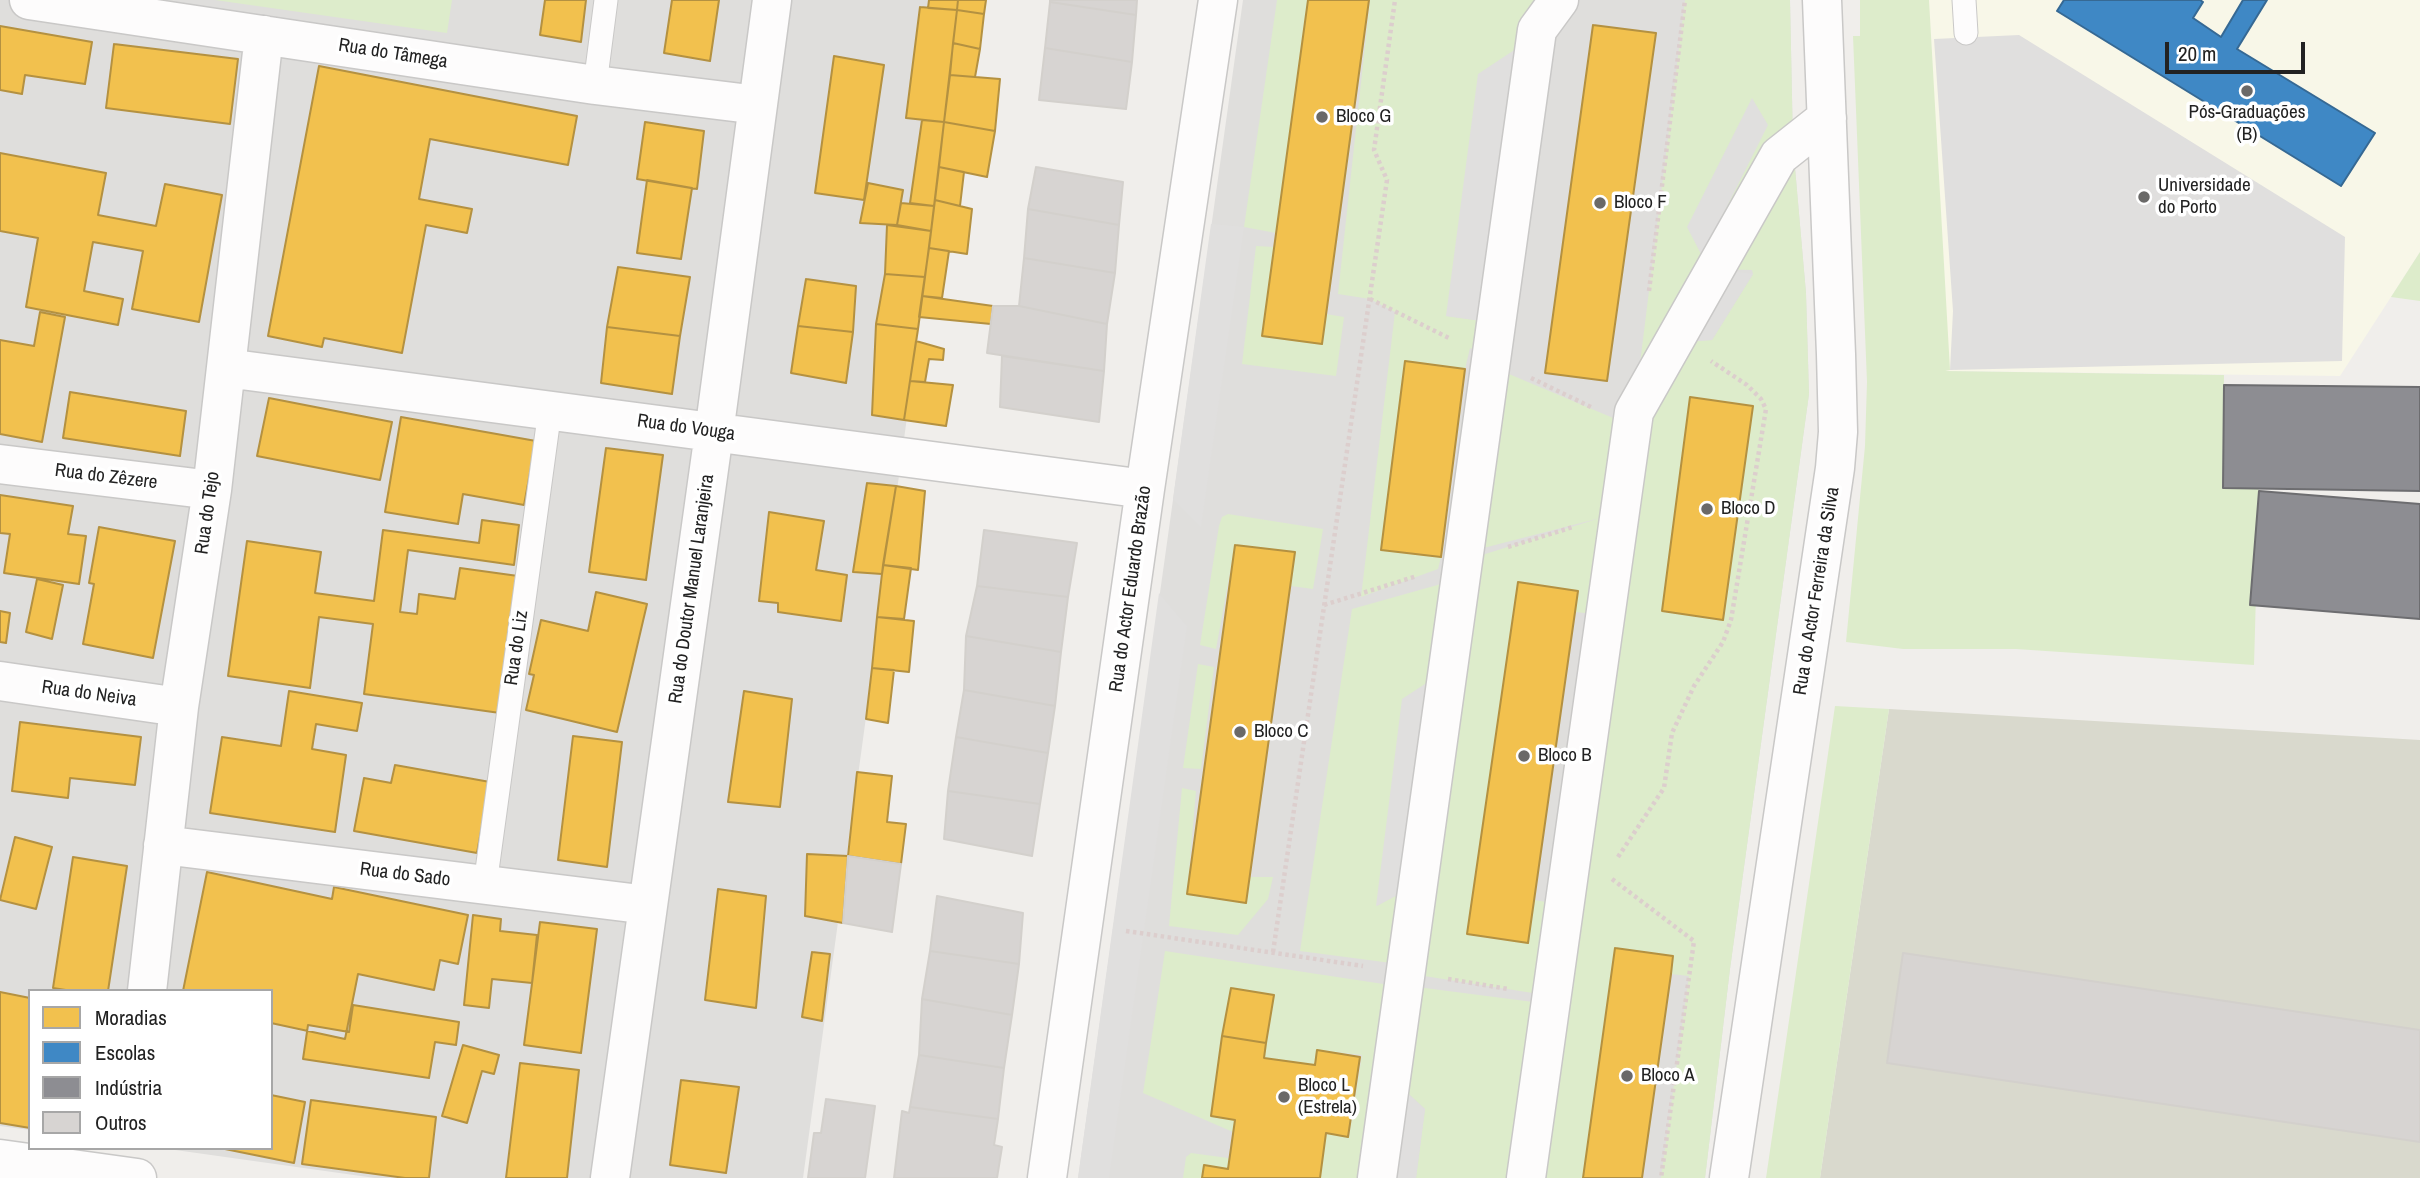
<!DOCTYPE html>
<meta charset="utf-8">
<style>
body{margin:0}
#map{position:relative;width:2420px;height:1178px;overflow:hidden;background:#f0eeeb;font-family:"Archivo Narrow",sans-serif}
canvas{display:block}
.legend{position:absolute;left:28px;top:989px;width:245px;height:161px;box-sizing:border-box;background:#fff;border:2px solid #a7a7a7;margin:0;padding:9px 12px;list-style:none;font-size:21px;color:#222}
.legend li{display:flex;align-items:center;gap:14px;height:35px}
.legend b{width:35px;border:2px solid #a7a7a7}
.scale{position:absolute;left:2165px;top:42px;width:140px;height:32px;box-sizing:border-box;border:4px solid #222;border-top:0;padding-left:9px;font-size:21px;line-height:24px;white-space:nowrap;color:#222;-webkit-text-stroke:5px #fff;paint-order:stroke}
</style>
<div id="map">
<canvas width="2420" height="1178"></canvas>
<ul class="legend">
<li><b style="height:19px;background:#f2c14e"></b>Moradias</li>
<li><b style="height:19px;background:#3f88c5"></b>Escolas</li>
<li><b style="height:19px;background:#8d8d92"></b>Indústria</li>
<li><b style="height:19px;background:#d7d4d2"></b>Outros</li>
</ul>
<div class="scale">20 m</div>
</div>
<script>
const context = document.querySelector('canvas').getContext('2d');
context.lineJoin = 'round';
function paint(path, color) {
  context.fillStyle = color;
  context.fill(path, 'evenodd');
}
function shape(rows) {
  const path = new Path2D();
  for (const r of rows) {
    path.moveTo(r[0], r[1]);
    for (let i = 2; i < r.length; i += 2) path.lineTo(r[i], r[i + 1]);
  }
  return path;
}
function strokePath(path, color, width, dash) {
  context.strokeStyle = color;
  context.lineWidth = width;
  context.lineCap = dash ? 'butt' : 'round';
  context.setLineDash(dash || []);
  context.stroke(path);
}
function write(font, color, halo, rows, align = 'center') {
  context.font = font + ' "Archivo Narrow",sans-serif';
  context.lineWidth = 7;
  context.setLineDash([]);
  context.textBaseline = 'middle';
  context.strokeStyle = halo;
  context.fillStyle = color;
  for (const [text, x, y, turn = 0] of rows) {
    context.save();
    context.translate(x, y);
    context.rotate((+turn || 0) * Math.PI / 180);
    context.textAlign = isNaN(turn) ? turn : align;
    if (halo) context.strokeText(text, 0, 0);
    context.fillText(text, 0, 0);
    context.restore();
  }
}
paint(shape([
 [0,0,964,0,803,1178,375,1178,161,1148,271,1148,271,991,30,991,30,1130,0,1126],
 [1243,0,1790,0,1793,145,1806,293,1809,394,1730,969,1705,1178,1078,1178]
]), '#dfdedc');
paint(shape([
 [1865,0,2420,0,2420,252,2340,376,1873,370]
]), '#f8f7e8');
paint(shape([
 [1889,709,2420,740,2420,1178,1820,1178]
]), '#d9d9cd');
paint(shape([
 [215,0,452,0,447,33],
 [1277,0,1308,0,1276,233,1244,227],
 [1370,0,1559,0,1446,316,1496,323,1490,358,1470,348,1465,369,1405,362,1381,550,1441,557,1438,569,1361,597,1395,312,1370,299,1338,294],
 [1685,0,1790,0,1793,145,1806,293,1809,394,1730,969,1705,1178,1661,1178,1689,976,1671,974,1673,956,1616,948,1583,1178,1524,1178,1552,996,1405,973,1463,561,1600,518,1464,553,1490,366,1625,423,1634,412],
 [1715,269,1752,270,1753,274,1712,340,1681,342],
 [1575,612,1605,615,1565,905,1534,900],
 [1860,0,1929,0,1950,370,1945,371,2224,375,2223,488,2259,487,2254,665,2016,649,1903,649,1846,642,1865,446,1867,382,1853,36,1860,36],
 [1256,246,1274,247,1262,335,1322,344,1326,314,1344,317,1336,376,1242,364],
 [2420,252,2420,301,2391,297],
 [1228,514,1323,529,1313,589,1291,586,1295,552,1235,545,1216,649,1200,645,1219,526,1222,517],
 [1441,584,1428,682,1377,906,1401,893,1391,963,1300,951,1352,609],
 [1198,664,1214,667,1201,769,1183,768],
 [1835,706,1889,709,1820,1178,1766,1178],
 [1182,788,1196,791,1187,894,1246,903,1250,877,1273,877,1268,899,1238,935,1169,926],
 [1165,951,1390,985,1363,1178,1320,1178,1326,1133,1349,1137,1362,1055,1317,1050,1315,1065,1264,1058,1274,995,1232,988,1211,1116,1235,1120,1233,1132,1143,1093],
 [1417,987,1541,1003,1515,1178,1416,1178,1425,1109,1402,1088],
 [1191,1153,1228,1158,1228,1169,1204,1165,1202,1178,1183,1178,1186,1157]
]), '#ddeccb');
paint(shape([
 [1537,35,1496,323,1446,316,1478,74],
 [2019,35,2345,237,2342,361,1950,370,1953,311,1934,39],
 [1752,98,1768,125,1702,256,1687,227],
 [1211,224,1244,227,1201,527,1173,499],
 [1723,270,1753,274,1712,340,1681,342],
 [1159,593,1187,626,1109,1178,1078,1178],
 [1428,682,1401,893,1376,906,1402,699],
 [1402,1088,1425,1109,1416,1178,1390,1178]
]), '#e0dfde');
const homes = shape([
 [545,0,586,0,581,42,540,35,545,0],
 [672,0,719,0,710,61,664,53,672,0],
 [929,0,958,0,957,10,928,8,929,0],
 [958,0,986,0,984,14,957,10,958,0],
 [1308,0,1369,0,1322,344,1262,336,1308,0],
 [920,7,957,10,944,122,906,118,920,7],
 [957,10,984,14,980,49,953,43,957,10],
 [1593,25,1656,33,1607,381,1545,373,1593,25],
 [0,26,92,42,85,84,25,75,22,94,0,90,0,26],
 [953,43,980,49,975,77,950,75,953,43],
 [114,44,238,59,230,124,106,108,114,44],
 [834,56,884,65,864,200,815,193,834,56],
 [319,66,577,116,568,165,430,139,419,199,472,209,467,233,426,225,402,353,324,338,322,347,268,336,319,66],
 [950,75,1000,79,995,131,944,122,950,75],
 [922,120,944,122,934,206,910,203,922,120],
 [645,122,704,131,697,189,637,179,645,122],
 [944,122,995,131,987,177,939,167,944,122],
 [0,153,106,173,98,215,156,226,165,184,222,195,199,322,132,309,143,251,93,242,84,291,123,299,118,325,26,307,38,238,0,231,0,153],
 [939,167,964,172,960,206,935,200,939,167],
 [647,180,692,188,681,259,637,253,647,180],
 [868,183,903,190,897,225,860,223,868,183],
 [935,200,972,209,967,254,929,248,935,200],
 [901,203,934,206,931,231,897,225,901,203],
 [887,225,931,231,925,277,885,274,887,225],
 [929,248,949,251,942,298,922,296,929,248],
 [618,267,690,277,680,336,607,327,618,267],
 [885,274,925,277,918,329,876,324,885,274],
 [806,279,856,286,853,332,798,326,806,279],
 [922,296,993,306,991,324,919,317,922,296],
 [40,312,65,317,42,442,0,434,0,340,34,346,40,312],
 [876,324,918,329,904,420,872,415,876,324],
 [798,326,853,332,846,383,791,373,798,326],
 [607,327,680,336,672,394,601,383,607,327],
 [916,341,944,349,943,360,929,359,925,382,910,381,916,341],
 [1405,361,1465,369,1441,557,1381,550,1405,361],
 [910,381,953,385,946,426,904,420,910,381],
 [70,392,186,411,180,456,63,438,70,392],
 [1690,397,1753,406,1723,620,1662,611,1690,397],
 [269,398,392,422,380,480,257,456,269,398],
 [401,417,536,441,524,505,463,494,458,524,385,512,401,417],
 [606,448,663,455,646,580,589,572,606,448],
 [867,483,896,486,882,574,853,572,867,483],
 [896,486,925,491,918,570,883,565,896,486],
 [0,495,73,506,68,534,86,536,79,584,4,573,10,534,0,533,0,495],
 [769,512,824,521,816,570,847,575,841,621,778,612,778,603,759,601,769,512],
 [482,520,519,525,514,565,408,550,400,612,417,614,419,594,455,599,460,568,518,576,500,713,364,694,373,624,319,617,310,688,228,676,247,541,321,552,315,593,374,601,383,530,479,543,482,520],
 [99,527,175,541,153,658,83,644,94,584,89,583,99,527],
 [1235,545,1295,552,1246,903,1187,894,1235,545],
 [883,565,911,568,904,619,877,617,883,565],
 [37,579,63,585,52,639,26,632,37,579],
 [1518,582,1578,591,1528,943,1467,934,1518,582],
 [596,592,647,604,617,732,526,710,534,675,529,674,541,620,588,631,596,592],
 [0,611,10,613,6,643,0,642,0,611],
 [877,617,914,621,909,672,872,668,877,617],
 [872,668,894,670,888,723,866,719,872,668],
 [289,691,362,703,357,731,316,724,312,749,346,755,335,832,210,813,222,737,281,746,289,691],
 [744,691,792,699,780,807,728,802,744,691],
 [20,722,141,737,135,785,70,778,68,798,12,791,20,722],
 [573,736,622,742,607,867,558,860,573,736],
 [395,765,490,782,477,853,354,831,364,778,391,783,395,765],
 [857,772,892,776,887,822,906,824,901,864,848,856,857,772],
 [15,837,52,847,36,909,0,900,15,837],
 [807,854,848,856,843,923,805,916,807,854],
 [73,857,127,866,108,991,72,991,53,988,73,857],
 [207,872,332,899,334,887,468,915,458,964,440,960,434,990,358,974,345,1039,271,1023,271,991,183,991,207,872],
 [718,889,766,896,756,1008,705,1000,718,889],
 [473,915,501,919,500,931,537,935,532,983,492,979,489,1008,464,1005,473,915],
 [540,922,597,929,581,1053,524,1045,540,922],
 [1615,948,1673,956,1671,974,1642,1178,1583,1178,1615,948],
 [812,952,830,954,822,1021,802,1017,812,952],
 [1231,988,1274,995,1266,1043,1222,1036,1231,988],
 [0,992,30,998,30,1128,0,1123,0,992],
 [353,1005,459,1022,456,1045,435,1042,429,1078,303,1059,308,1025,349,1032,353,1005],
 [1222,1036,1266,1043,1264,1058,1315,1065,1317,1050,1360,1057,1348,1137,1326,1133,1320,1178,1202,1178,1204,1165,1228,1169,1235,1120,1211,1116,1222,1036],
 [463,1045,499,1055,494,1074,482,1071,467,1123,442,1116,463,1045],
 [520,1063,579,1070,567,1178,506,1178,520,1063],
 [681,1080,739,1087,726,1173,670,1165,681,1080],
 [271,1095,305,1102,294,1163,220,1148,271,1148,271,1095],
 [311,1100,436,1117,429,1178,405,1178,302,1164,311,1100]
]);
paint(homes, '#f2c14e');
strokePath(homes, '#b49141', 2);
const schools = shape([
 [2064,0,2200,0,2203,2,2193,18,2221,37,2243,0,2267,0,2237,49,2375,133,2341,186,2057,11,2064,0]
]);
paint(schools, '#3f88c5');
strokePath(schools, '#366994', 2);
const industry = shape([
 [2224,385,2420,387,2420,491,2223,488,2224,385],
 [2259,491,2420,504,2420,619,2250,605,2259,491]
]);
paint(industry, '#8d8d92');
strokePath(industry, '#6d6d70', 2);
const building = shape([
 [1050,0,1137,0,1136,15,1050,2,1050,0],
 [1050,2,1136,15,1132,62,1045,48,1050,2],
 [1045,48,1132,62,1126,109,1039,100,1045,48],
 [1036,167,1123,182,1119,225,1028,209,1036,167],
 [1028,209,1119,225,1115,273,1024,258,1028,209],
 [1024,258,1115,273,1107,324,1019,306,1024,258],
 [993,306,1019,306,1107,324,1104,371,987,353,993,306],
 [1002,356,1104,371,1099,422,1000,407,1002,356],
 [984,530,1077,543,1068,597,977,586,984,530],
 [977,586,1068,597,1061,652,966,636,977,586],
 [966,636,1061,652,1055,706,964,690,966,636],
 [964,690,1055,706,1048,753,956,737,964,690],
 [956,737,1048,753,1040,804,948,791,956,737],
 [948,791,1040,804,1032,856,944,839,948,791],
 [848,856,901,864,892,932,843,923,848,856],
 [937,896,1023,913,1019,964,930,951,937,896],
 [930,951,1019,964,1012,1015,922,999,930,951],
 [1903,953,2420,1030,2420,1142,1887,1063,1903,953],
 [922,999,1012,1015,1004,1068,919,1055,922,999],
 [919,1055,1004,1068,998,1119,910,1107,919,1055],
 [826,1099,875,1106,865,1178,808,1178,814,1133,821,1133,826,1099],
 [910,1107,998,1119,994,1145,1002,1147,997,1178,894,1178,902,1111,909,1113,910,1107]
]);
paint(building, '#d7d4d2');
strokePath(building, '#d3d0cc', 2);
const lane = shape([
 [1964,0,1966,33],
 [595,85,606,0],
 [485,885,550,410]
]);
const street = shape([
 [29,0,595,85,758,105],
 [226,368,1145,489],
 [0,464,212,490],
 [0,681,179,707],
 [163,845,648,905],
 [147,991,179,707,212,490,264,35],
 [0,1159,137,1178],
 [610,1178,714,433,772,0],
 [1047,1178,1145,489,1218,0],
 [1377,1178,1537,30,1559,0],
 [1526,1178,1634,412,1779,156,1827,118],
 [1729,1178,1835,468,1838,432,1836,354,1822,0]
]);
strokePath(lane, '#c9c8c7', 25);
strokePath(street, '#c9c8c7', 41);
strokePath(shape([
 [1649,291,1685,0],
 [1370,299,1451,339],
 [1531,378,1593,408],
 [1508,547,1573,527],
 [1324,605,1417,576],
 [1618,857,1664,788,1672,733,1694,686,1723,642,1731,620,1766,409,1761,399,1747,385,1711,361],
 [1612,879,1694,941,1661,1178],
 [1126,931,1363,966],
 [1273,952,1387,180,1374,150,1395,0],
 [1448,979,1508,989]
]), '#dccecd', 4.5, [3.5, 3.5]);
strokePath(lane, '#fdfcfc', 23);
strokePath(street, '#fdfcfc', 38);
for (const [x, y, r, color] of [
 [2247,91,7,"#6a6968"],
 [1322,117,7,"#6a6968"],
 [2144,197,7,"#6a6968"],
 [1600,203,7,"#6a6968"],
 [1707,509,7,"#6a6968"],
 [1240,732,7,"#6a6968"],
 [1524,756,7,"#6a6968"],
 [1627,1076,7,"#6a6968"],
 [1284,1097,7,"#6a6968"]
]) {
  const dot = new Path2D();
  dot.arc(x, y, r, 0, 2 * Math.PI);
  context.fillStyle = color;
  context.fill(dot);
  strokePath(dot, '#fff', 2.5);
}
write('19px', '#222', '#fff', [
 ["Rua do Tâmega",393,54,9],
 ["Rua do Vouga",686,428,8],
 ["Rua do Zêzere",106,477,7],
 ["Rua do Tejo",208,513,-82],
 ["Rua do Doutor Manuel Laranjeira",692,589,-82],
 ["Rua do Actor Eduardo Brazão",1131,589,-82],
 ["Rua do Actor Ferreira da Silva",1817,591,-81],
 ["Rua do Liz",517,648,-82],
 ["Rua do Neiva",89,694,8],
 ["Rua do Sado",405,875,7]
]);
write('19px', '#222', '#fff', [
 ["Pós-Graduações",2247,113,"center"],
 ["(B)",2247,135,"center"],
 ["Bloco G",1336,117],
 ["Universidade",2158,186],
 ["do Porto",2158,208],
 ["Bloco F",1614,203],
 ["Bloco D",1721,509],
 ["Bloco C",1254,732],
 ["Bloco B",1538,756],
 ["Bloco A",1641,1076],
 ["Bloco L",1298,1086],
 ["(Estrela)",1298,1108]
], 'left');
</script>
